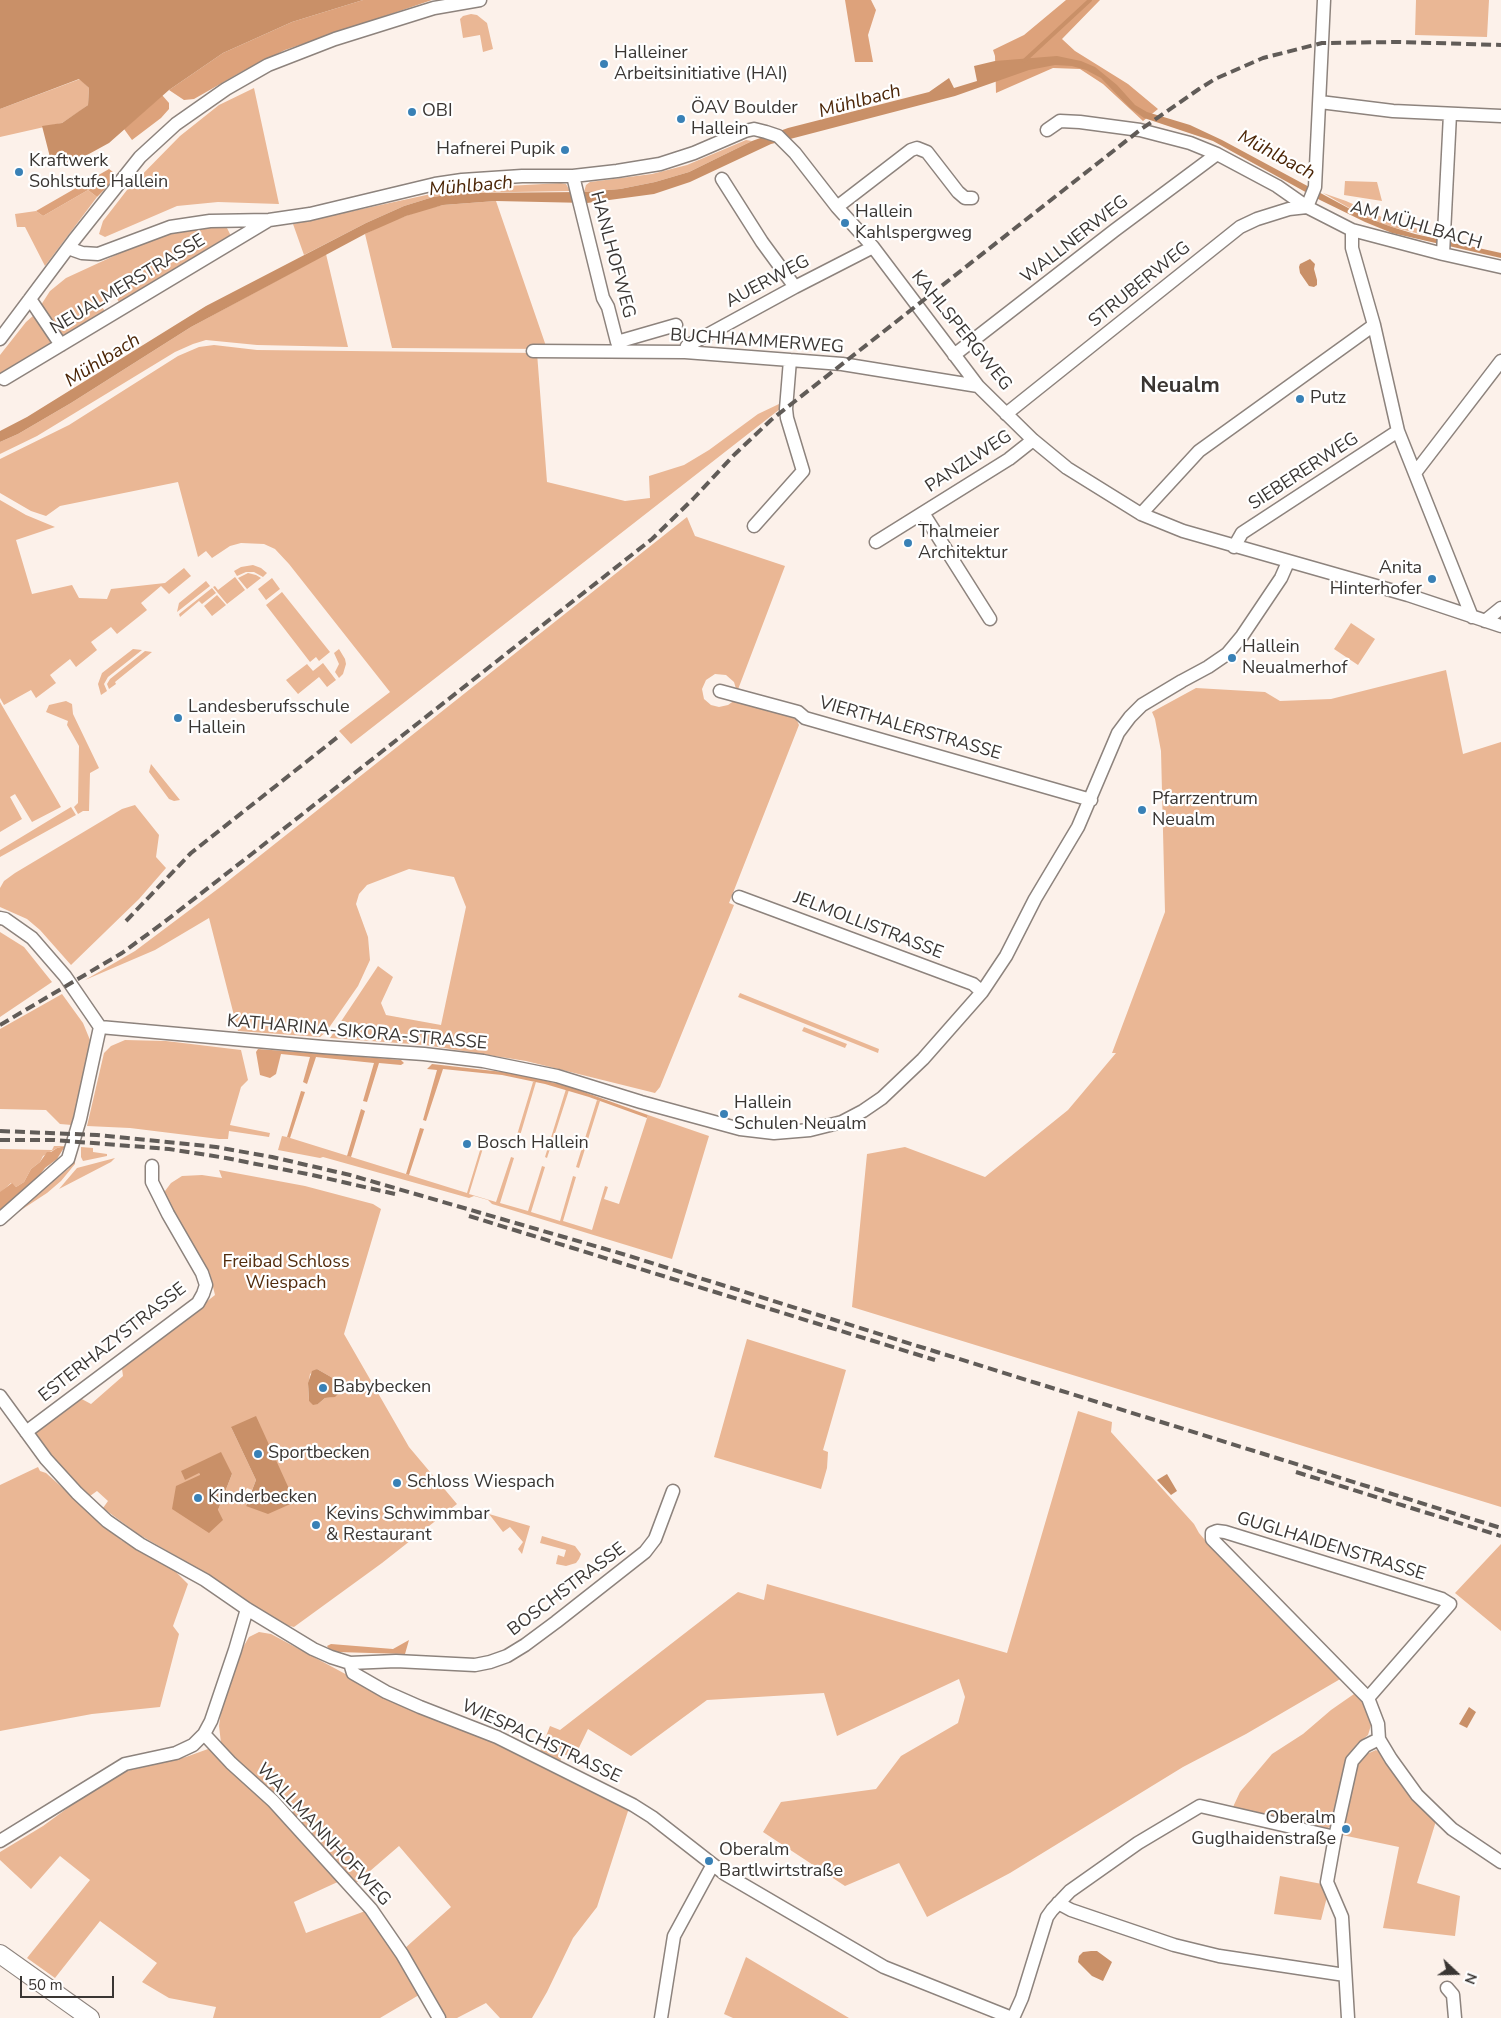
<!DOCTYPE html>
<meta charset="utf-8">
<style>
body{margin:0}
#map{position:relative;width:1501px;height:2018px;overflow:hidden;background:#fcf1ea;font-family:"Nunito Sans",sans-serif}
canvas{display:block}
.north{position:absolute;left:1431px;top:1948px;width:50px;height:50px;-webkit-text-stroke:4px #fff;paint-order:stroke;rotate:111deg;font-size:14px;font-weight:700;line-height:20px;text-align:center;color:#3a3633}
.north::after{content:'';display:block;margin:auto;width:18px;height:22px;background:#3a3633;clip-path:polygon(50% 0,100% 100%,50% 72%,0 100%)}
.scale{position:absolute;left:20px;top:1976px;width:94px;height:22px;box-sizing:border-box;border:2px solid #3a3633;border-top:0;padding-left:6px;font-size:15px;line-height:18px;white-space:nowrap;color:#3a3633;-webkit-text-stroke:4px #fff;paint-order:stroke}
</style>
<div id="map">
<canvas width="1501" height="2018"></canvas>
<div class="north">N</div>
<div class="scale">50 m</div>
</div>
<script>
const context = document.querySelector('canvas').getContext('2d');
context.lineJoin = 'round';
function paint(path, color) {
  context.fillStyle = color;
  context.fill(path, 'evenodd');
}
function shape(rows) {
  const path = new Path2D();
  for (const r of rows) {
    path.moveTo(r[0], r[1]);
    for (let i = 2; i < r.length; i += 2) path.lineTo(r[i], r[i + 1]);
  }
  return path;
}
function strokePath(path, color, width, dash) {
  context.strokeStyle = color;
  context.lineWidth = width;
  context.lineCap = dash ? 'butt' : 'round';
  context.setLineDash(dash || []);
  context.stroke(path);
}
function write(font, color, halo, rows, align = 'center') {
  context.font = font + ' "Nunito Sans",sans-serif';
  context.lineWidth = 4.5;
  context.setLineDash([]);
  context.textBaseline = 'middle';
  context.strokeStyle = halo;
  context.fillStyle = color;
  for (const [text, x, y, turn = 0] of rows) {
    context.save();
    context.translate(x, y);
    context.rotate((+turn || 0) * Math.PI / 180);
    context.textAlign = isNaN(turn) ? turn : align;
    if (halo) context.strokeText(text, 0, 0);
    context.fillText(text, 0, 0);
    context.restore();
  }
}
paint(shape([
 [1416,0,1489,0,1487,37,1415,35],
 [471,14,477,15,487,23,493,49,483,52,480,35,463,38,460,19,463,16],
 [80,79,89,88,88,105,80,111,62,123,0,137,0,109],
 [254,88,279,204,218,202,177,206,105,237,99,234,103,221,127,190,180,136,219,105],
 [746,140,752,141,689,172,655,182,620,189,584,192,586,185,590,182,652,174,687,165],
 [1345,181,1377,182,1382,201,1344,195],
 [561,183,566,184,570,191,459,193,433,197,404,206,366,223,304,255,293,224,454,189],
 [88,190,97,197,45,266,25,227,17,227,15,214,36,211,43,216],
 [1323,193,1346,201,1393,222,1441,235,1440,239,1392,227,1365,217],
 [496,201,547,349,392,348,365,234,389,222,422,210,443,205],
 [226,226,231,236,120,304,116,297,101,305,106,313,64,338,41,305,50,291,66,278,155,237,189,229],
 [326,254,348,347,257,345,206,340,193,344,175,352,37,436,0,454,0,442,18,434,71,403,191,327],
 [34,315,52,339,51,345,0,375,0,355,26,322],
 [214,345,257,350,537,353,547,482,625,501,650,498,649,476,684,465,709,450,758,414,779,404,780,409,351,744,339,731,390,692,289,564,275,549,264,544,241,543,230,546,212,558,206,551,198,557,178,482,60,506,46,516,31,511,0,493,0,459,69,425,178,356,199,347],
 [0,500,26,515,55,527,16,540,32,594,72,585,79,598,107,599,111,589,165,583,184,568,191,576,169,594,161,586,141,603,147,610,117,634,111,627,91,642,97,650,76,667,70,659,50,675,56,683,36,698,31,690,4,705,0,698],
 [687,517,695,536,785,566,737,692,734,682,726,675,715,674,706,680,702,689,704,699,711,705,719,707,728,705,735,700,795,716,799,725,729,903,734,905,660,1087,655,1093,526,1061,425,1045,330,1038,378,966,393,977,381,1003,386,1015,441,1025,466,907,454,877,409,869,367,885,359,894,356,904,368,937,370,960,358,986,326,1032,320,1037,238,1031,209,918,155,950,85,980,135,951,223,885],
 [253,565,261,568,267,573,263,577,254,572,246,572,237,576,234,571,241,567],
 [248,573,256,575,261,578,247,589,238,578],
 [235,577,245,590,227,604,213,587,215,586,218,590],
 [272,578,280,589,266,600,258,589],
 [206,581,210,586,177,612,179,603],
 [212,588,216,593,202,604,199,601,180,617,179,614],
 [282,592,330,652,319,661,316,657,310,662,266,605],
 [217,595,226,605,212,616,204,606],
 [1351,623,1375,639,1358,665,1334,649],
 [133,649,142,650,108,677,104,684,107,691,101,695,98,684,102,673],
 [339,649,345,659,346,664,343,674,339,678,335,672,339,664,334,653],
 [145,651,152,652,115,682,116,684,109,689,107,684,110,679],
 [323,663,336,680,327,687,319,677,298,694,286,680,307,664,313,671],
 [1446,670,1463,754,1501,742,1501,1507,852,1307,867,1154,905,1147,985,1177,1068,1110,1116,1053,1112,1053,1165,912,1161,751,1155,719,1152,712,1196,688,1265,692,1280,701,1331,699],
 [66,701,72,704,73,714,99,768,90,773,89,811,83,811,78,814,74,807,78,803,79,746,67,725,68,721,46,712,49,705],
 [0,702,61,807,32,822,15,794,10,797,22,819,0,832],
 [151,764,180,800,174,801,169,799,149,772],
 [135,805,159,835,156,857,166,868,139,899,71,965,40,930,27,919,0,907,0,888,4,881,15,873,122,809],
 [71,807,76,815,0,857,0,850],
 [0,932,24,947,52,982,0,1017],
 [740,993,879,1049,878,1053,738,997],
 [62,994,83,1023,90,1040,84,1080,72,1125,60,1124,46,1110,0,1109,0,1029],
 [804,1027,847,1044,845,1048,802,1031],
 [125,1040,166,1041,241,1050,248,1080,241,1087,230,1125,270,1133,269,1137,229,1131,228,1139,219,1139,130,1128,87,1126,104,1053,111,1046],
 [533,1082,536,1082,516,1149,513,1148],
 [566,1089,569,1090,547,1158,545,1157],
 [597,1100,600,1101,579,1168,576,1167],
 [648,1115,709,1136,672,1259,492,1204,488,1200,474,1196,469,1198,323,1157,320,1158,278,1150,282,1136,287,1137,467,1193,481,1147,483,1148,469,1194,496,1202,511,1157,514,1158,500,1203,528,1211,542,1166,545,1167,531,1212,560,1221,573,1176,576,1177,563,1221,592,1230,605,1186,608,1187,604,1199,619,1204],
 [54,1146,65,1146,57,1148,43,1156,40,1162,31,1169,24,1182,16,1187,11,1183,0,1193,0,1149,52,1150],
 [81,1147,93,1148,93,1152,107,1154,107,1156,83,1161,81,1157],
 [115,1158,111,1162,59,1189,77,1168],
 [75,1159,75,1164,61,1181,47,1193,18,1212,17,1211,68,1169],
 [219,1170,305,1186,373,1204,381,1209,344,1334,409,1447,457,1504,382,1563,294,1627,285,1625,276,1621,190,1564,138,1534,103,1508,108,1501,97,1491,90,1496,80,1487,34,1436,36,1431,78,1397,91,1404,123,1376,122,1369,215,1295,209,1271,170,1206,165,1197,165,1191,171,1183,182,1176,202,1175,222,1178],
 [317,1369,331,1377,333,1397,325,1398,318,1404,309,1401,308,1386,310,1374],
 [231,1427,295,1501,246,1506,247,1502,238,1499,240,1494,243,1494,247,1488,252,1490,256,1480],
 [199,1473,232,1474,218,1510,200,1475],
 [747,1339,846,1370,823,1450,828,1452,827,1468,821,1489,714,1457],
 [1078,1411,1112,1422,1111,1432,1194,1524,1199,1533,1210,1546,1251,1582,1342,1678,1246,1734,1183,1767,1010,1873,927,1917,899,1863,845,1886,763,1832,781,1802,876,1789,901,1756,958,1723,965,1697,959,1679,837,1736,824,1693,707,1700,631,1756,588,1729,574,1758,563,1754,559,1764,539,1754,550,1726,560,1730,738,1592,764,1600,767,1584,1007,1653],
 [38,1467,40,1471,46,1473,121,1540,175,1571,188,1584,173,1626,179,1634,178,1638,160,1707,92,1714,0,1731,0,1485],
 [489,1514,530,1526,522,1554,518,1549,523,1542,510,1527,503,1532],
 [542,1536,575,1546,581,1554,579,1559,576,1563,566,1566,556,1564,558,1555,564,1557,566,1550,540,1543],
 [1501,1544,1501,1631,1455,1593],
 [259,1632,271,1634,390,1698,500,1744,629,1808,597,1907,573,1938,547,1992,532,2018,500,2018,486,2003,457,2018,446,2018,404,1949,451,1907,399,1846,355,1884,238,1765,221,1743,219,1726,221,1711,239,1654,249,1637],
 [1354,1694,1365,1702,1372,1722,1368,1735,1357,1744,1351,1754,1333,1824,1328,1828,1317,1826,1233,1807,1240,1792,1272,1754,1303,1734,1331,1710],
 [208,1749,217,1754,272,1805,342,1880,294,1902,306,1933,368,1910,383,1930,419,1995,380,2018,213,2018,216,2007,169,1998,142,1982,157,1963,100,1921,55,1978,27,1958,90,1880,60,1856,31,1889,0,1860,0,1852,43,1826,95,1788,127,1771,186,1757],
 [1376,1750,1383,1754,1436,1821,1417,1883,1460,1896,1455,1936,1383,1928,1399,1847,1342,1835,1358,1763,1362,1756],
 [1280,1876,1322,1884,1327,1897,1321,1920,1274,1914],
 [746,1957,778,1976,849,2018,733,2018,724,2014]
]), '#eab795');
paint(shape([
 [363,0,432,0,285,50,243,71,194,99,184,100,169,90,223,53,292,22],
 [845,0,871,0,876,10,868,35,873,62,855,62],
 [1066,0,1100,0,1062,39,1075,51,1128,84,1158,109,1143,121,1103,84,1080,69,1053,68,996,93,995,56,993,50,1024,35],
 [162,95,169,103,169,109,161,118,132,140,124,129],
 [109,169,116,174,107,187,97,197,88,190,43,216,36,211],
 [258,1049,377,1058,401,1060,404,1063,401,1065,379,1063,367,1102,363,1101,374,1063,316,1057,307,1084,303,1082,310,1057,281,1054,276,1074,270,1078,260,1075,256,1052],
 [432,1064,503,1072,535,1078,570,1087,648,1115,647,1118,589,1097,545,1084,502,1075,443,1069,426,1121,423,1120,437,1070,427,1069],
 [301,1091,305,1092,290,1138,287,1137],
 [361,1109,365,1111,351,1157,347,1156],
 [420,1128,424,1129,409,1175,406,1174],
 [65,1146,57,1159,45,1168,33,1184,0,1215,0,1192,12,1183,16,1187,24,1182,31,1169,40,1162,47,1152,51,1152,57,1148],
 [409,1640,405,1654,337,1652,329,1649,327,1646,331,1644,393,1649]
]), '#dda27b');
paint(shape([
 [0,0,363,0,292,22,223,53,169,90,109,143,78,160,59,165,52,165,42,126,62,123,88,105,89,88,79,79,0,109],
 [1057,56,1081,61,1095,67,1117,85,1135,105,1147,112,1190,125,1222,140,1365,217,1392,227,1415,234,1501,253,1501,258,1392,233,1365,222,1320,200,1213,141,1144,118,1130,108,1101,78,1086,70,1072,66,1055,65,1029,70,955,96,771,144,690,182,654,194,587,203,496,201,443,205,406,216,365,234,191,327,71,403,18,434,0,442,0,431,27,417,206,306,366,223,404,206,433,197,459,193,584,192,620,189,655,182,689,172,752,141,788,128,929,92,949,78,954,88,977,81,974,66,995,61],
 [1310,259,1315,264,1314,269,1317,280,1317,285,1314,287,1309,286,1300,273,1299,267,1300,264],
 [317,1369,331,1377,338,1385,339,1393,335,1397,325,1398,318,1404,313,1405,309,1401,308,1383,312,1371],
 [256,1416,295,1502,268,1514,246,1506,256,1480,231,1427],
 [221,1452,232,1474,218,1510,223,1520,209,1533,172,1509,176,1486,200,1475,199,1473,185,1480,181,1471],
 [1167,1474,1177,1491,1171,1495,1157,1480],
 [1469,1707,1476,1712,1467,1728,1459,1724],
 [1091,1951,1097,1951,1112,1962,1103,1981,1092,1976,1078,1962,1079,1956,1083,1952]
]), '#c99068');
strokePath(shape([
 [1024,61,1090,0]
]), '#c99068', 4);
const street = shape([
 [1320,102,1393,111,1501,116],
 [1047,130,1060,121,1080,122,1140,130,1190,143,1217,154,1277,186,1307,207,1352,230,1443,254,1501,267],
 [573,176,603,298,608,307,617,342,676,325],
 [722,179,762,242,795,287],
 [837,207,911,150,917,148,927,152,958,192,965,198,972,198],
 [1352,230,1352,248,1374,325,1398,431,1472,617],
 [68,248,82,253,98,254,170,227,210,221,269,220,310,214,435,184,462,180,522,176,573,176,617,171,660,164,694,153,745,131,754,129,766,132,778,136,795,153,837,207,873,247,978,386,1033,440,1067,468,1141,514,1183,531,1408,595,1501,626],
 [1443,254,1450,114],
 [30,299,61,345],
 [0,339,74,240,140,157,176,124,226,89,268,65,335,39,434,8,480,0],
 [533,351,685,352,790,360,842,364,978,386],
 [685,352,687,346,795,287,873,247],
 [954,355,1115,230,1217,154],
 [4,379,269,220],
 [1006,414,1240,227,1257,219,1289,209,1307,207,1315,187,1324,0],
 [1415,473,1501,361],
 [923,513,990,619],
 [1141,514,1199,451,1374,325],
 [754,526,803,471,787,418,786,409,790,360],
 [876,542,1009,459,1033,440],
 [1234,547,1242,533,1398,431],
 [1485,621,1501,608],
 [720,691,798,712,805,718,1091,800],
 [739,897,973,984,982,992],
 [0,918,5,919,32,938,65,976,100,1027,323,1047,424,1054,483,1061,557,1076,641,1102,740,1129,774,1133,810,1130,842,1122,863,1111,882,1098,923,1059,982,992,1006,956,1035,899,1078,827,1118,733,1130,717,1142,705,1182,681,1208,667,1227,654,1242,636,1281,578,1288,562],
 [0,1219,68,1159,80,1119,100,1027],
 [0,1396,46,1459,77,1493,107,1521,140,1544,205,1580,247,1609,313,1649,331,1657,350,1663,396,1661,475,1665,490,1662,507,1656,525,1645,556,1622,645,1552,655,1539,673,1491],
 [26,1432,198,1303,203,1294,206,1285,202,1273,168,1214,152,1182,152,1166],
 [350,1663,353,1673,386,1692,420,1707,497,1737,633,1805,652,1817,725,1874,884,1967,1012,2018],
 [1368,1698,1450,1604,1442,1599,1225,1532,1217,1531,1212,1533,1212,1539,1368,1698,1378,1724,1379,1739,1391,1759,1417,1795,1452,1829,1501,1862],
 [204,1734,231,1763,273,1801,371,1909,402,1954,439,2018],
 [0,1841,125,1764,176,1753,193,1745,204,1734,211,1721,235,1650,247,1609],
 [1058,1903,1071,1910,1174,1945,1219,1956,1345,1975],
 [1447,1988,1453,1995,1455,2018],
 [661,2018,674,1936,712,1866],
 [1013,2018,1022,1998,1047,1917,1052,1910,1070,1891,1138,1843,1200,1806,1335,1837],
 [1348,2018,1342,1917,1327,1882,1335,1837,1352,1761,1365,1746,1379,1739]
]);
const secondary = shape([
 [0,1954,90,2018]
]);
strokePath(street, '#8d837d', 15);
strokePath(secondary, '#8d837d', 20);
strokePath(street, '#fff', 12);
strokePath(secondary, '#fff', 18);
strokePath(shape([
 [126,921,191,853,339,736],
 [0,1025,122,953,163,923,253,853,652,539,693,499,734,455,771,420,1140,130,1199,89,1215,79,1263,58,1322,43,1400,42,1501,45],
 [0,1131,97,1135,216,1147,272,1157,350,1175,626,1255,1501,1528],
 [0,1140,54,1140,169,1149,226,1158,312,1175,395,1194],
 [469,1216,935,1360],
 [1296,1472,1501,1536]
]), '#615c58', 4, [10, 5]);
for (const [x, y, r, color] of [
 [604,64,5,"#3981b6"],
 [412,112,5,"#3981b6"],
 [681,119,5,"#3981b6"],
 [565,150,5,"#3981b6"],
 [19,172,5,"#3981b6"],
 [845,223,5,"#3981b6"],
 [1300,399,5,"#3981b6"],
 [908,543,5,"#3981b6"],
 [1432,579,5,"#3981b6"],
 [1232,658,5,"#3981b6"],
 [178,718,5,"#3981b6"],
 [1142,810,5,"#3981b6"],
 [724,1114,5,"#3981b6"],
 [467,1144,5,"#3981b6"],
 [323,1388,5,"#3981b6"],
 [258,1454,5,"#3981b6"],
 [397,1483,5,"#3981b6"],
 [198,1498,5,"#3981b6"],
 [316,1525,5,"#3981b6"],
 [1346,1829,5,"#3981b6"],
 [709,1861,5,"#3981b6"]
]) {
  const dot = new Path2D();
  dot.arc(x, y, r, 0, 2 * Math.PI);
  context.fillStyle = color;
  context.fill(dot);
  strokePath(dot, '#fff', 2);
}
write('18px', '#3a3633', '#fff', [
 ["Halleiner",614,54],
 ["Arbeitsinitiative (HAI)",614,75],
 ["ÖAV Boulder",691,109],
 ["Hallein",691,130],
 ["OBI",422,112],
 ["Hafnerei Pupik",555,150,"right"],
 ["Kraftwerk",29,162],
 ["Sohlstufe Hallein",29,183],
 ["Hallein",855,213],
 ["Kahlspergweg",855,234],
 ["Putz",1310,399],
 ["Thalmeier",918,533],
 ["Architektur",918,554],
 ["Anita",1422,569,"right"],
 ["Hinterhofer",1422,590,"right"],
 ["Hallein",1242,648],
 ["Neualmerhof",1242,669],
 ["Landesberufsschule",188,708],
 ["Hallein",188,729],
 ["Pfarrzentrum",1152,800],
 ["Neualm",1152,821],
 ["Hallein",734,1104],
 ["Schulen Neualm",734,1125],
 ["Bosch Hallein",477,1144],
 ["Babybecken",333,1388],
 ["Sportbecken",268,1454],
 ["Schloss Wiespach",407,1483],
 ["Kinderbecken",208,1498],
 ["Kevins Schwimmbar",326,1515],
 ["& Restaurant",326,1536],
 ["Oberalm",1336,1819,"right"],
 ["Guglhaidenstraße",1336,1840,"right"],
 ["Oberalm",719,1851],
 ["Bartlwirtstraße",719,1872]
], 'left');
write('18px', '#3a3633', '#fff', [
 ["AM MÜHLBACH",1416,226,16],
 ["WALLNERWEG",1075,240,-38],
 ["HANLHOFWEG",612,255,75],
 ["AUERWEG",768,282,-28],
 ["NEUALMERSTRASSE",128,285,-31],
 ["STRUBERWEG",1140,285,-39],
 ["KAHLSPERGWEG",961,331,51],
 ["BUCHHAMMERWEG",757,342,4],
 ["PANZLWEG",969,462,-33],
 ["SIEBERERWEG",1304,472,-33],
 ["VIERTHALERSTRASSE",910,729,16],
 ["JELMOLLISTRASSE",868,926,21],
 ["KATHARINA-SIKORA-STRASSE",357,1033,5],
 ["ESTERHAZYSTRASSE",113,1343,-38],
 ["GUGLHAIDENSTRASSE",1331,1547,17],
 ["BOSCHSTRASSE",567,1590,-37],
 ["WIESPACHSTRASSE",541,1742,25],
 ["WALLMANNHOFWEG",323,1835,47]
]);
write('18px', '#522c0d', '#fff', [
 ["Freibad Schloss",286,1263],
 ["Wiespach",286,1284]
]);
write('italic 19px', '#4c2607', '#fff', [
 ["Mühlbach",860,102,-15],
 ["Mühlbach",1276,156,28],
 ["Mühlbach",471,187,-5],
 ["Mühlbach",103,361,-32]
]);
write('bold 22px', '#3a3633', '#fff', [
 ["Neualm",1180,387]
]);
</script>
